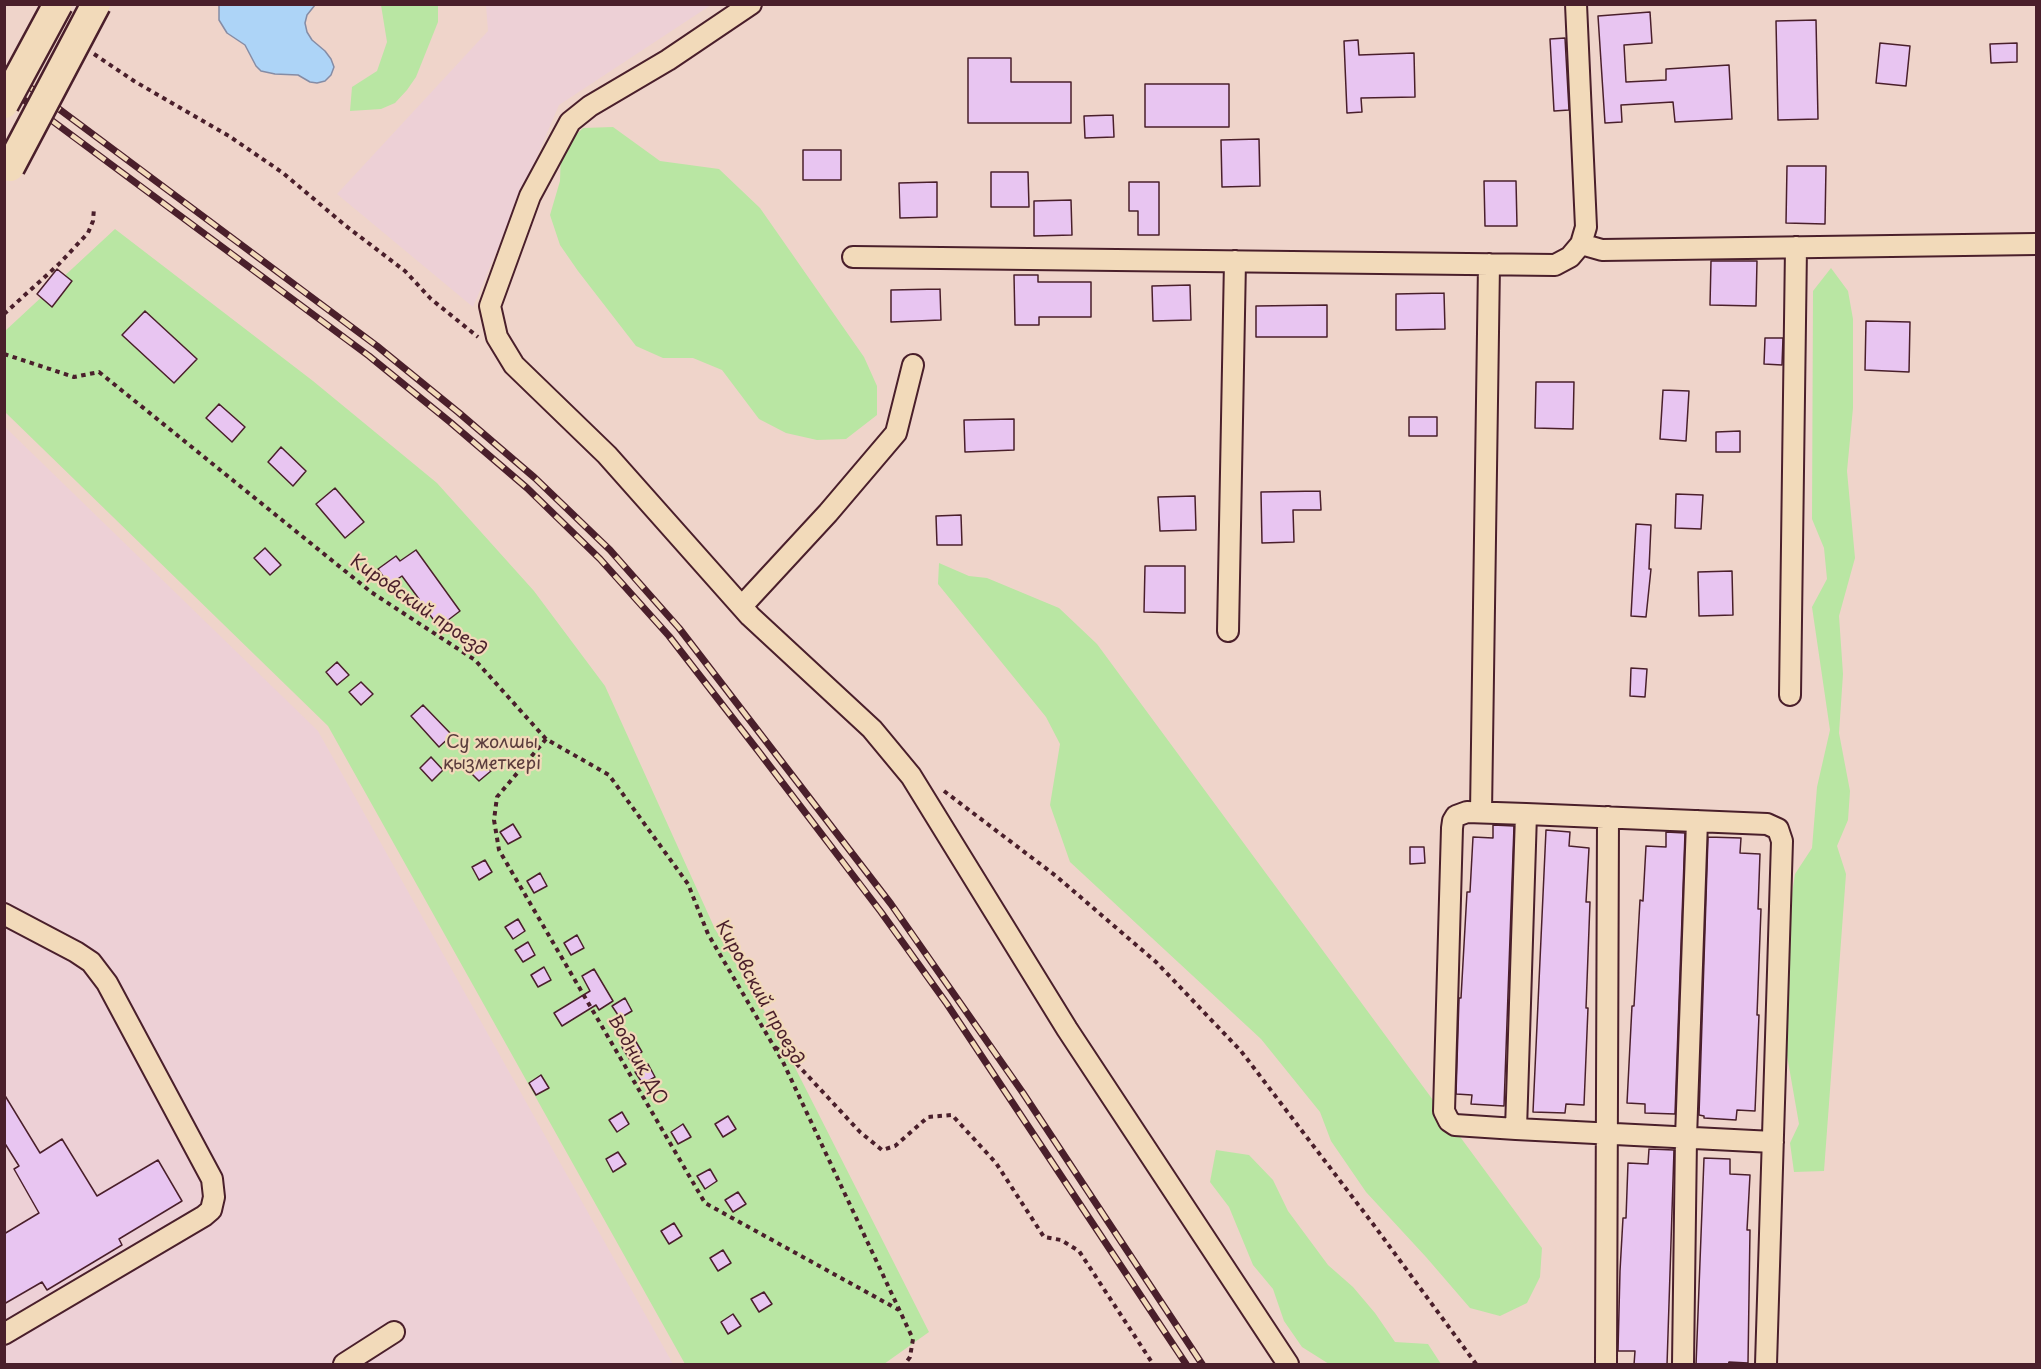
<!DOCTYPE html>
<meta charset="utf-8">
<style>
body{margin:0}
#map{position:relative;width:2041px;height:1369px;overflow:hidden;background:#efd4ca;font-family:"Playpen Sans",sans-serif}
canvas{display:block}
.frame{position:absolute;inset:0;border:6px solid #4a1f2b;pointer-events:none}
</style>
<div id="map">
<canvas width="2041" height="1369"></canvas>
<div class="frame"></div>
</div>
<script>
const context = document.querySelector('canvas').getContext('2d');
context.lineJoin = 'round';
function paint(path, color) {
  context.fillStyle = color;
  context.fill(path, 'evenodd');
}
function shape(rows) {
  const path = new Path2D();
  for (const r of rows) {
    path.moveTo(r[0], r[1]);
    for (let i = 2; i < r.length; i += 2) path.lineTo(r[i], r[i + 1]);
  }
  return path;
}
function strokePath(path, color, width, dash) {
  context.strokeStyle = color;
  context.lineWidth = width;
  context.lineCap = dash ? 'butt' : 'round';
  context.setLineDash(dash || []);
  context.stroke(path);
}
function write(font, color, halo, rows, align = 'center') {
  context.font = font + ' "Playpen Sans",sans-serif';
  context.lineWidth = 4.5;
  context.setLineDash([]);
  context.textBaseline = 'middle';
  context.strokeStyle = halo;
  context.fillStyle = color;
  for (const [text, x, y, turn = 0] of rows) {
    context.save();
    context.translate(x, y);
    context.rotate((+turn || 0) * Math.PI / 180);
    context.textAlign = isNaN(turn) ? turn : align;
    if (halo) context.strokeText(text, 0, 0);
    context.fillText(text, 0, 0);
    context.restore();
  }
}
paint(shape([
 [486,5,711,5,559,105,473,307,337,194,488,31],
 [4,426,318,731,673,1364,5,1364]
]), '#edd0d6');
paint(shape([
 [381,5,438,5,438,22,416,77,407,90,395,103,381,109,350,111,352,87,377,71,387,42],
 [613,127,660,161,719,169,760,208,864,357,877,386,877,415,846,439,817,440,786,433,759,419,722,370,693,358,663,358,636,346,578,271,560,245,550,215,560,181,561,149,583,128],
 [115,229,313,381,437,483,534,591,605,686,715,929,777,1032,929,1332,884,1364,685,1364,328,726,5,412,5,331],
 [1831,268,1848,291,1853,319,1853,408,1847,471,1855,558,1839,616,1843,674,1839,733,1850,791,1848,820,1837,846,1846,874,1824,1171,1794,1172,1790,1143,1799,1124,1778,1004,1780,972,1795,874,1812,848,1817,787,1830,730,1812,607,1827,579,1824,548,1812,519,1813,291],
 [939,563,969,576,987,578,1059,608,1097,644,1542,1248,1540,1277,1527,1303,1500,1316,1470,1308,1426,1257,1366,1192,1331,1141,1320,1112,1261,1039,1070,862,1050,805,1060,744,1046,717,938,584],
 [1216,1150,1249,1155,1273,1180,1288,1211,1328,1265,1353,1287,1375,1313,1395,1342,1428,1344,1441,1364,1329,1364,1302,1347,1284,1321,1273,1289,1253,1265,1229,1207,1210,1182]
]), '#b9e6a3');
const water = shape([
 [219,5,315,5,307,15,305,23,307,32,312,40,325,51,331,59,334,67,331,75,325,81,317,83,310,82,298,75,275,74,261,71,256,66,245,45,227,33,219,20,219,5]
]);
paint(water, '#add4f7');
strokePath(water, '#858ca5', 1.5);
const building = shape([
 [1650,12,1652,43,1624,45,1626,82,1666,80,1666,69,1729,65,1732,119,1675,122,1673,102,1621,105,1622,122,1605,123,1598,16,1650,12],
 [1816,20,1818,119,1778,120,1776,21,1816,20],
 [1565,38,1569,110,1554,111,1550,39,1565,38],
 [1358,40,1359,55,1414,53,1415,97,1361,98,1362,112,1347,113,1344,41,1358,40],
 [1880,43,1910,46,1906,86,1876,83,1880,43],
 [2017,43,2017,62,1991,63,1990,44,2017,43],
 [968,58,1011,58,1011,82,1071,82,1071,123,968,123,968,58],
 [1145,84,1229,84,1229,127,1145,127,1145,84],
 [1113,115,1114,137,1085,138,1084,116,1113,115],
 [1259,139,1260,186,1222,187,1221,140,1259,139],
 [803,150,841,150,841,180,803,180,803,150],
 [1787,166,1826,166,1825,224,1786,223,1787,166],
 [991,172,1028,172,1029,207,991,207,991,172],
 [1484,181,1516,181,1517,226,1485,226,1484,181],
 [937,182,937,217,900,218,899,183,937,182],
 [1129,182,1159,182,1159,235,1138,235,1138,211,1129,211,1129,182],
 [1071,200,1072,235,1034,236,1034,201,1071,200],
 [1711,261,1757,261,1756,306,1710,305,1711,261],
 [57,269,72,281,52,307,37,294,57,269],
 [1014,275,1038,275,1038,282,1091,282,1091,317,1039,317,1039,325,1015,325,1014,275],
 [1190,285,1191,320,1153,321,1152,286,1190,285],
 [940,289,941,320,891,322,891,290,940,289],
 [1444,293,1445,329,1396,330,1396,294,1444,293],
 [1327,305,1327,337,1256,337,1256,306,1327,305],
 [145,311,197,359,174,383,122,335,145,311],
 [1866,321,1910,322,1909,372,1865,370,1866,321],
 [1765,338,1783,338,1782,365,1764,364,1765,338],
 [1536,382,1574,382,1573,429,1535,428,1536,382],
 [1663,390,1689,391,1686,441,1660,439,1663,390],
 [219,404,245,427,232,442,206,418,219,404],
 [1409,417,1437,417,1437,436,1409,436,1409,417],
 [1014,419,1014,450,965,452,964,420,1014,419],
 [1740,431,1740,452,1716,452,1716,432,1740,431],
 [281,447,306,471,293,486,268,462,281,447],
 [335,488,364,522,345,538,316,504,335,488],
 [1320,491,1321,510,1293,510,1294,542,1262,543,1261,492,1320,491],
 [1676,494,1703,495,1701,529,1675,528,1676,494],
 [1195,496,1196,530,1160,531,1158,497,1195,496],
 [961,515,962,545,937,545,936,516,961,515],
 [1636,524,1651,525,1649,569,1651,569,1646,617,1631,616,1636,524],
 [265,548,281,565,270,575,254,558,265,548],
 [416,550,460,611,439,627,427,611,423,615,414,602,419,599,402,576,389,585,378,569,396,556,400,561,416,550],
 [1145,566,1185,566,1185,613,1144,612,1145,566],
 [1732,571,1733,615,1699,616,1698,572,1732,571],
 [337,662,349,675,337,685,326,672,337,662],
 [1631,668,1647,669,1645,697,1630,696,1631,668],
 [361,682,373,694,361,705,349,692,361,682],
 [423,705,452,735,439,747,411,716,423,705],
 [431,757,443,770,432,781,420,768,431,757],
 [479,758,491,771,479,781,467,769,479,758],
 [513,824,521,837,508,844,500,832,513,824],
 [1493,825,1514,826,1504,1106,1471,1104,1472,1095,1456,1094,1459,998,1461,998,1467,892,1470,892,1473,837,1493,838,1493,825],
 [1546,830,1570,832,1569,846,1589,848,1586,902,1590,902,1586,1008,1588,1008,1584,1105,1566,1104,1565,1113,1533,1112,1546,830],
 [1666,832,1685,833,1675,1114,1645,1113,1645,1104,1627,1103,1632,1006,1634,1006,1640,900,1643,901,1646,846,1666,847,1666,832],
 [1708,837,1741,838,1740,853,1760,854,1758,909,1761,909,1757,1015,1759,1015,1755,1111,1737,1110,1736,1120,1704,1118,1704,1116,1699,1115,1708,837],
 [1410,847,1424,847,1425,863,1410,864,1410,847],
 [485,860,492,872,479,880,472,867,485,860],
 [540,873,547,886,534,893,527,881,540,873],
 [518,919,525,931,513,939,505,927,518,919],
 [577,935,584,948,571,955,564,943,577,935],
 [528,942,535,955,523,962,515,950,528,942],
 [544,967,551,980,538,987,531,975,544,967],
 [594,969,613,1001,599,1010,596,1005,562,1026,554,1013,590,991,582,976,594,969],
 [625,998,632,1011,620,1018,612,1006,625,998],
 [635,1040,642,1052,630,1060,622,1047,635,1040],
 [648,1064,655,1077,643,1084,635,1072,648,1064],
 [541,1075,549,1088,536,1095,529,1083,541,1075],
 [4,1094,40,1153,62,1139,97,1196,158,1160,182,1201,119,1239,122,1245,47,1290,42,1282,4,1304,4,1234,39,1213,14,1169,19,1166,4,1142,4,1094],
 [622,1112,629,1124,617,1132,609,1120,622,1112],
 [728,1116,736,1129,723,1137,715,1124,728,1116],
 [683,1124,691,1137,678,1144,671,1132,683,1124],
 [1649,1149,1674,1150,1667,1365,1634,1365,1635,1351,1618,1351,1620,1271,1623,1218,1626,1218,1628,1163,1648,1164,1649,1149],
 [618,1152,626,1164,613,1172,606,1159,618,1152],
 [1704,1158,1730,1159,1730,1174,1750,1175,1747,1230,1750,1230,1748,1363,1729,1362,1728,1365,1696,1365,1704,1158],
 [710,1169,717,1181,705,1189,697,1176,710,1169],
 [738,1192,746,1204,733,1212,725,1200,738,1192],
 [674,1223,682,1236,669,1244,661,1231,674,1223],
 [723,1250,731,1263,718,1271,710,1258,723,1250],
 [764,1292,772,1304,759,1312,751,1299,764,1292],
 [733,1314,741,1326,728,1334,721,1322,733,1314]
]);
paint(building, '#e8c5f1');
strokePath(building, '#4a1f2b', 1.5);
const minor = shape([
 [751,4,668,60,590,106,570,122,530,196,490,306,497,337,514,365,607,455,750,616,872,729,911,776,1067,1029,1288,1364],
 [1581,244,1602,250,2036,244],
 [853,257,1555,265,1570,257,1581,244,1586,227,1576,4],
 [742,606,828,513,896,433,913,365],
 [1228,631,1235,261],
 [1790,695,1796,247],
 [1481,812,1489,264],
 [1526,814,1516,1129,1773,1142],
 [4,914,76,952,91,962,107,983,212,1179,214,1197,211,1210,204,1216,4,1334],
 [1516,1129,1455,1125,1449,1121,1444,1111,1452,828,1453,821,1456,816,1467,812,1526,814,1767,824,1778,829,1782,841,1766,1364],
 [344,1364,394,1332],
 [1606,1364,1608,817],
 [1683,1364,1686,1138,1697,821]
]);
strokePath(minor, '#4a1f2b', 24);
strokePath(shape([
 [94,54,134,81,229,136,283,173,346,226,405,271,431,299,478,337],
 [4,314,59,264,88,233,93,221,94,208],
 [4,354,74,377,99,372,371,592,475,660,546,739,609,775,688,884,708,934,783,1062,913,1339,910,1357,905,1364],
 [546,739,497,797,494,820,499,850,705,1203,899,1310],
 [944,791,1056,876,1156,962,1241,1051,1373,1224,1476,1364],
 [775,1047,794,1061,860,1132,882,1150,895,1146,928,1117,952,1115,996,1163,1044,1237,1061,1240,1079,1251,1153,1364]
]), '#4a1f2b', 4, [4.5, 4.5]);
strokePath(minor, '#f2daba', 20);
const rail = shape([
 [4,68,377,346,458,412,535,478,610,550,679,628,891,904,1023,1093,1202,1364],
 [4,85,369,356,450,422,527,488,600,559,669,636,759,752,881,912,947,1004,1186,1364]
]);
strokePath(rail, '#4a1f2b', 7);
strokePath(rail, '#f2daba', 4.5, [14]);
const highwayBridge = shape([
 [4,104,58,4],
 [10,167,96,4]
]);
strokePath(highwayBridge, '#4a1f2b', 33, []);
strokePath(highwayBridge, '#f2daba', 28);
write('18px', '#4a1f2b', '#f2daba', [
 ["Кировский проезд",418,606,35],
 ["Кировский проезд",759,993,61],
 ["Водник ДО",637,1060,60]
]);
write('18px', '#5b3d3d', '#f2daba', [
 ["Су жолшы",492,743],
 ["қызметкері",492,764]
]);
</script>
